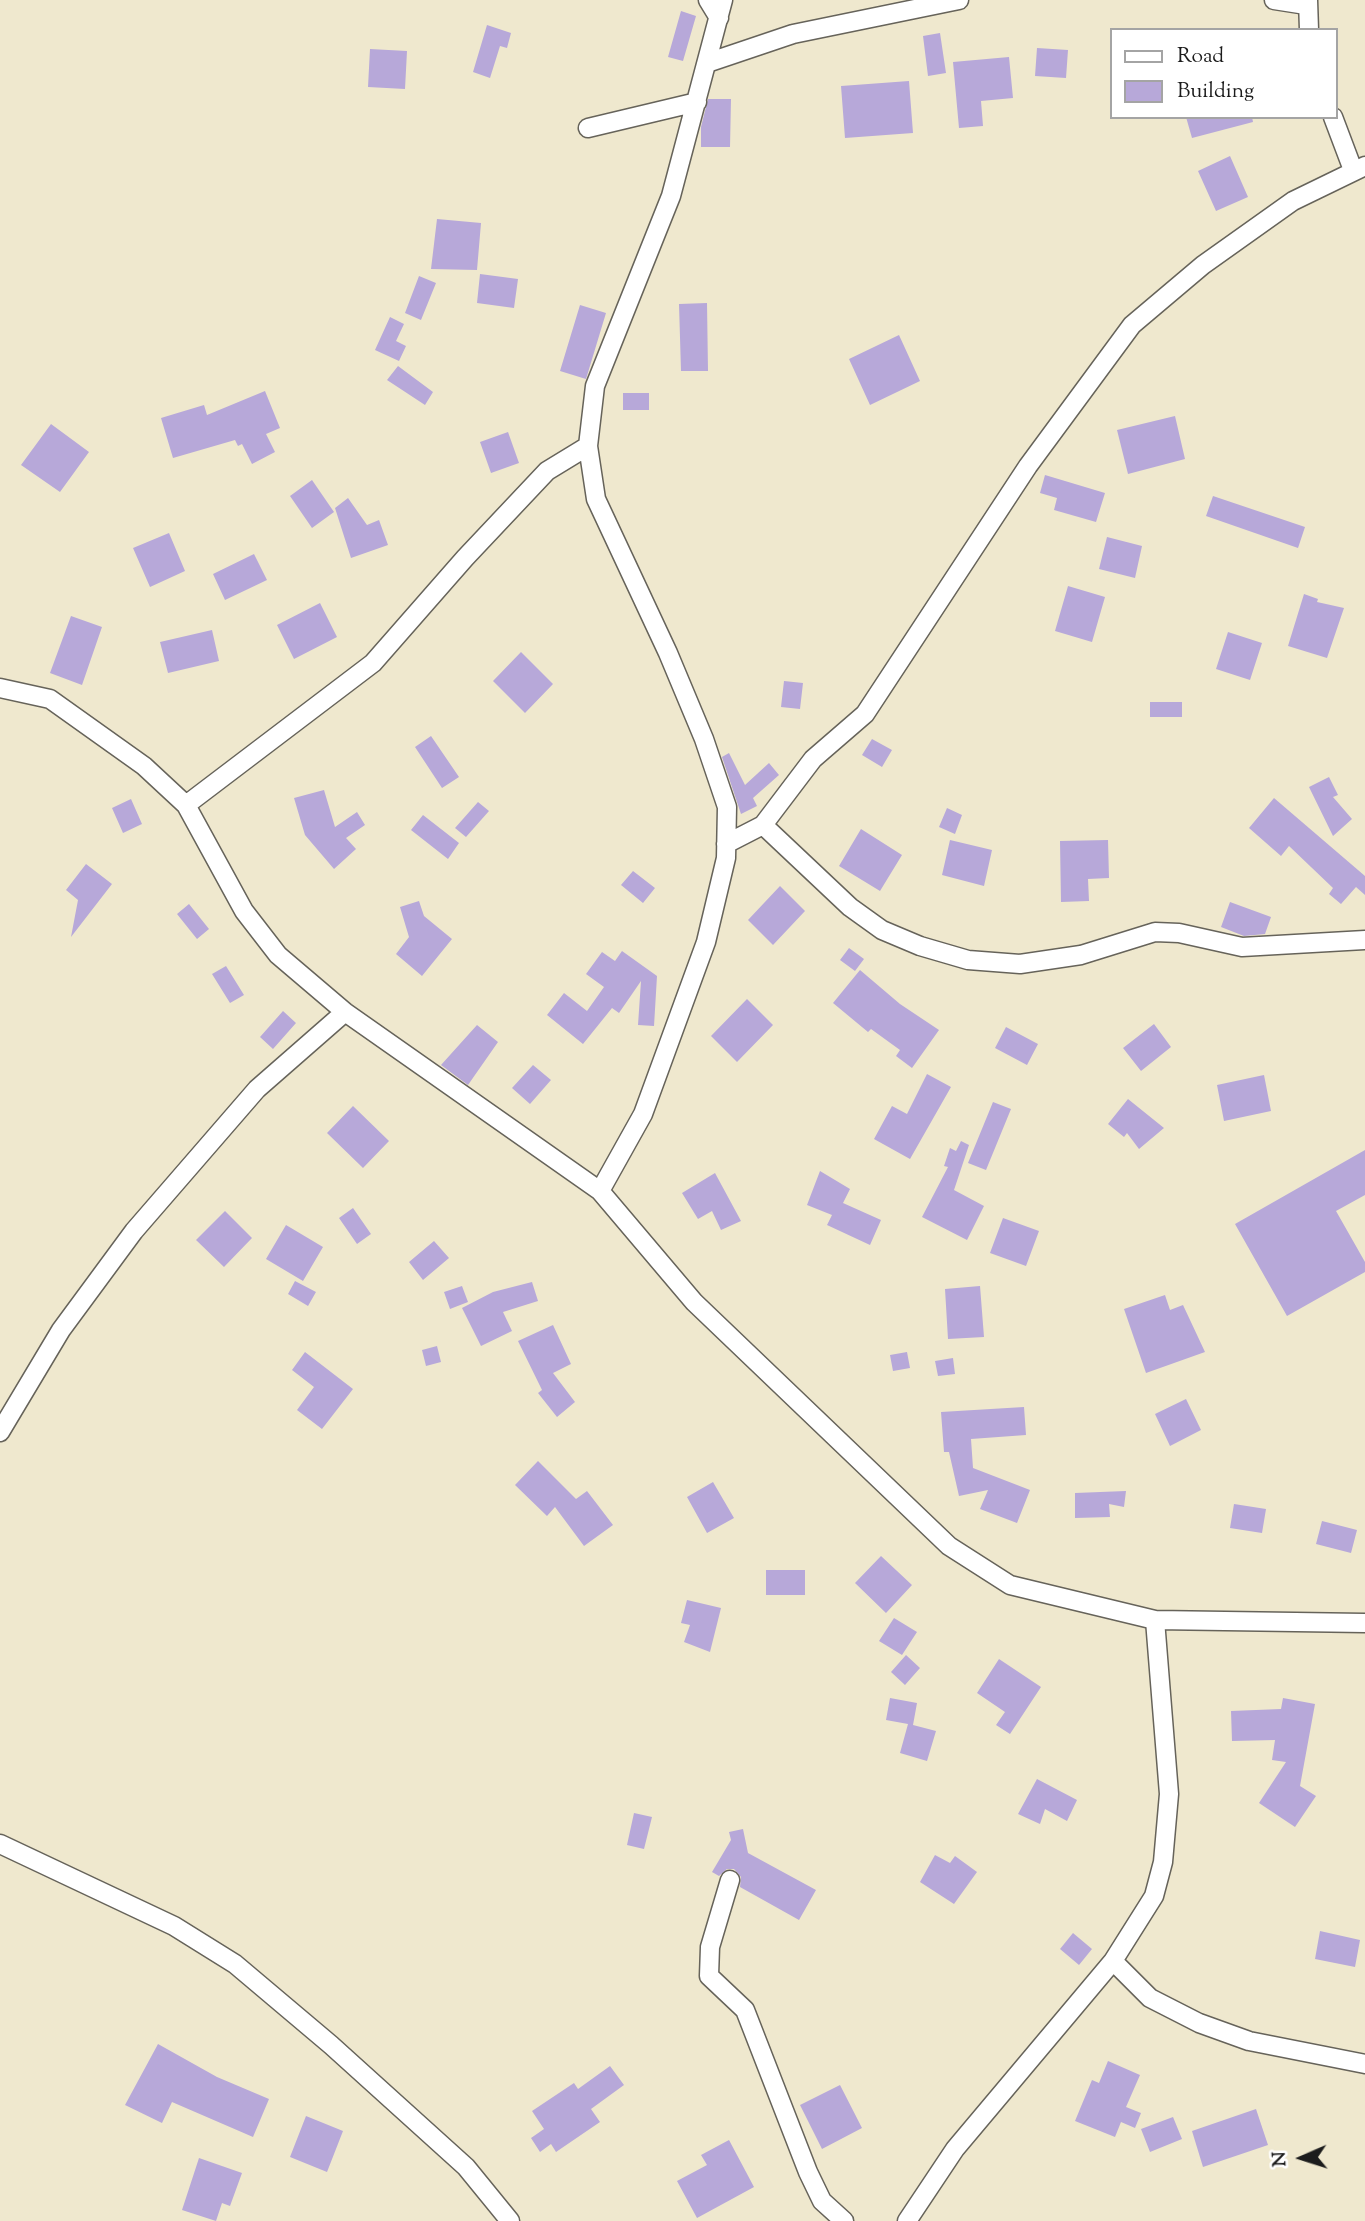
<!DOCTYPE html>
<style>
body{margin:0}
#map{position:relative;width:1365px;height:2221px;overflow:hidden;background:#efe8ce;font-family:"Sorts Mill Goudy",serif}
canvas{display:block}
.legend{position:absolute;left:1110px;top:28px;width:228px;height:91px;box-sizing:border-box;background:#fff;border:2px solid #a4a4a4;margin:0;padding:9px 12px;list-style:none;font-size:21px;color:#1c1c1c}
.legend li{display:flex;align-items:center;gap:14px;height:35px}
.legend b{width:35px;border:2px solid #a4a4a4}
.north{position:absolute;left:1267px;top:2123px;width:70px;height:70px;-webkit-text-stroke:5px #fff;paint-order:stroke;rotate:267deg;font-size:19px;font-weight:700;line-height:28px;text-align:center;color:#1c1c1c}
.north::after{content:'';display:block;margin:auto;width:24px;height:32px;background:#1c1c1c;clip-path:polygon(50% 0,100% 100%,50% 72%,0 100%)}
</style>
<div id="map">
<canvas width="1365" height="2221"></canvas>
<ul class="legend">
<li><b style="height:9px;background:#fff"></b>Road</li>
<li><b style="height:19px;background:#b7a8d9"></b>Building</li>
</ul>
<div class="north">N</div>
</div>
<script>
const context = document.querySelector('canvas').getContext('2d');
context.lineJoin = 'round';
function paint(path, color) {
  context.fillStyle = color;
  context.fill(path, 'evenodd');
}
function shape(rows) {
  const path = new Path2D();
  for (const r of rows) {
    path.moveTo(r[0], r[1]);
    for (let i = 2; i < r.length; i += 2) path.lineTo(r[i], r[i + 1]);
  }
  return path;
}
function strokePath(path, color, width, dash) {
  context.strokeStyle = color;
  context.lineWidth = width;
  context.lineCap = dash ? 'butt' : 'round';
  context.setLineDash(dash || []);
  context.stroke(path);
}
paint(shape([
 [681,11,696,16,683,61,668,57],
 [487,25,511,33,507,48,500,46,490,78,473,72],
 [940,33,946,73,928,76,923,36],
 [1037,48,1068,50,1066,78,1035,76],
 [370,49,407,51,405,89,368,87],
 [1009,57,1013,98,981,101,983,126,959,128,953,62],
 [909,81,913,133,845,138,841,86],
 [708,99,731,99,730,147,701,147,701,127],
 [1186,117,1252,117,1253,122,1192,138],
 [1230,156,1248,197,1216,211,1198,171],
 [437,219,481,223,477,270,431,269],
 [480,274,518,279,514,308,477,303],
 [419,276,436,283,421,320,405,313],
 [707,303,708,371,681,371,679,304],
 [580,305,606,313,586,379,560,371],
 [390,317,404,324,396,341,406,346,399,361,375,350],
 [899,335,920,381,870,405,849,359],
 [398,366,433,392,425,405,387,380],
 [265,391,280,428,266,434,275,452,252,464,242,444,238,446,235,440,173,458,161,418,204,405,207,415],
 [623,393,649,393,649,410,623,410],
 [1175,416,1185,459,1128,474,1117,430],
 [51,424,89,452,60,492,21,465],
 [508,432,519,463,491,473,480,442],
 [1045,475,1105,493,1096,522,1054,510,1057,498,1040,493],
 [312,480,334,512,312,528,290,496],
 [1213,496,1305,527,1298,548,1206,516],
 [348,498,367,525,379,520,388,545,351,558,335,508],
 [169,533,185,571,150,587,133,548],
 [1107,537,1142,546,1135,578,1099,569],
 [254,554,267,580,225,600,213,574],
 [1068,586,1105,597,1092,642,1055,631],
 [1304,594,1318,599,1317,602,1344,608,1327,658,1288,646],
 [320,603,337,637,294,659,277,625],
 [71,616,102,627,82,685,50,673],
 [212,630,219,661,168,673,160,642],
 [1228,632,1262,643,1250,680,1216,669],
 [521,652,553,684,525,713,493,681],
 [784,681,803,683,800,709,781,707],
 [1150,702,1182,702,1182,717,1150,717],
 [431,736,459,777,442,788,415,747],
 [872,739,892,750,882,767,862,755],
 [729,753,745,785,769,763,779,775,753,798,757,806,741,814,722,757],
 [1329,777,1338,795,1333,797,1352,819,1333,836,1309,787],
 [324,790,335,827,357,812,365,825,346,838,356,849,334,869,305,835,294,798],
 [1274,798,1365,876,1365,895,1356,887,1341,904,1329,894,1333,888,1289,846,1281,856,1249,828],
 [131,799,142,824,123,833,112,808],
 [478,802,489,811,466,837,455,828],
 [947,808,962,815,955,834,939,827],
 [423,815,459,843,448,859,411,830],
 [861,829,902,855,880,891,839,866],
 [950,840,992,850,984,886,942,875],
 [1108,840,1109,878,1088,879,1089,901,1061,902,1060,841],
 [86,864,112,884,71,937,78,900,66,890],
 [633,871,655,888,643,903,621,885],
 [780,886,805,911,773,945,748,920],
 [419,901,424,916,452,939,422,976,396,954,409,937,400,907],
 [1230,902,1271,917,1265,934,1244,936,1221,927],
 [189,904,209,929,197,939,177,914],
 [849,948,864,959,855,971,840,960],
 [622,951,657,976,654,1026,638,1025,641,981,619,1013,612,1008,583,1044,547,1015,564,993,587,1011,604,987,586,974,602,952,615,961],
 [226,966,244,995,230,1003,212,974],
 [860,970,900,1004,939,1030,912,1068,896,1056,900,1050,871,1029,868,1032,833,1003],
 [747,999,773,1025,737,1062,711,1036],
 [283,1011,296,1023,273,1049,260,1037],
 [1154,1024,1171,1047,1141,1071,1123,1048],
 [477,1025,498,1042,468,1085,441,1065],
 [1006,1027,1038,1044,1027,1065,995,1048],
 [533,1065,551,1080,530,1104,512,1088],
 [927,1074,951,1087,910,1159,874,1139,892,1106,907,1114],
 [1264,1075,1271,1111,1224,1121,1217,1085],
 [1128,1099,1164,1128,1139,1149,1127,1133,1124,1137,1108,1124],
 [993,1102,1011,1109,986,1170,968,1163],
 [353,1106,389,1141,363,1168,327,1133],
 [961,1141,969,1145,954,1190,984,1206,967,1240,922,1217,948,1167,944,1166,950,1148,956,1151],
 [1365,1150,1365,1195,1336,1211,1365,1262,1365,1272,1287,1316,1235,1224],
 [820,1171,850,1189,843,1203,881,1220,870,1245,827,1225,832,1215,807,1205],
 [715,1173,741,1221,721,1230,712,1211,698,1219,682,1193],
 [353,1208,371,1234,357,1244,339,1218],
 [225,1211,252,1238,224,1267,196,1240],
 [1003,1218,1039,1231,1026,1266,990,1253],
 [286,1225,323,1247,303,1281,266,1259],
 [434,1241,449,1258,423,1280,409,1262],
 [295,1281,316,1292,308,1306,288,1294],
 [532,1282,538,1301,503,1312,512,1331,481,1346,462,1308,493,1292],
 [462,1286,468,1302,450,1309,444,1292],
 [980,1286,984,1337,948,1339,945,1289],
 [1165,1295,1170,1310,1183,1305,1205,1352,1146,1373,1124,1309],
 [553,1325,571,1364,553,1373,575,1402,557,1417,538,1393,542,1390,518,1341],
 [437,1346,441,1362,426,1366,422,1350],
 [305,1352,353,1389,322,1429,297,1410,314,1387,292,1370],
 [907,1352,910,1368,893,1371,890,1355],
 [953,1358,955,1374,938,1376,935,1361],
 [1186,1399,1201,1430,1170,1446,1155,1414],
 [1024,1407,1026,1435,971,1439,973,1468,1030,1490,1017,1523,980,1509,988,1490,959,1496,949,1452,944,1452,941,1412],
 [538,1461,576,1499,587,1491,613,1525,584,1546,555,1507,547,1516,515,1485],
 [713,1482,734,1518,707,1533,687,1497],
 [1126,1491,1124,1507,1109,1504,1110,1517,1075,1518,1075,1493],
 [1234,1504,1266,1509,1262,1533,1230,1528],
 [1322,1521,1357,1530,1351,1553,1316,1544],
 [881,1556,912,1585,886,1613,855,1583],
 [766,1570,805,1570,805,1595,766,1595],
 [687,1600,721,1608,710,1652,684,1642,690,1625,681,1623],
 [894,1618,917,1632,902,1655,879,1641],
 [906,1655,920,1668,905,1685,891,1672],
 [999,1659,1041,1687,1010,1734,996,1725,1005,1712,977,1693],
 [890,1698,917,1703,913,1725,936,1731,927,1761,900,1753,908,1724,886,1720],
 [1283,1698,1315,1704,1300,1786,1316,1796,1295,1827,1259,1803,1286,1762,1272,1760,1275,1740,1232,1741,1231,1711,1281,1709],
 [1037,1779,1077,1800,1067,1821,1045,1809,1040,1824,1018,1814],
 [634,1813,652,1817,644,1849,627,1845],
 [743,1829,748,1853,816,1890,799,1920,740,1887,741,1877,734,1869,727,1869,719,1876,712,1872,731,1840,729,1832],
 [935,1855,950,1863,955,1856,977,1872,954,1904,920,1882],
 [1320,1931,1360,1940,1355,1967,1315,1959],
 [1073,1933,1092,1949,1079,1965,1060,1949],
 [158,2044,217,2077,269,2099,253,2137,172,2102,162,2123,125,2105],
 [1108,2061,1140,2075,1126,2107,1141,2113,1135,2128,1121,2122,1115,2137,1075,2121,1092,2080,1099,2083],
 [610,2066,624,2085,591,2109,600,2122,556,2152,551,2144,540,2152,531,2138,544,2129,532,2111,574,2083,578,2089],
 [840,2085,862,2128,822,2149,800,2105],
 [1256,2109,1268,2145,1203,2167,1192,2131],
 [306,2116,343,2131,327,2172,290,2157],
 [1173,2117,1182,2139,1150,2152,1141,2129],
 [729,2140,754,2187,697,2218,677,2181,707,2165,701,2155],
 [199,2158,242,2173,230,2206,222,2203,216,2221,182,2210]
]), '#b7a8d9');
const street = shape([
 [708,0,719,18],
 [1274,0,1306,5],
 [1308,0,1309,30],
 [707,63,793,34,959,0],
 [1333,117,1353,170],
 [588,128,697,102],
 [0,688,50,699,144,766,186,805,244,911,278,955,345,1012,600,1191,694,1302,949,1546,1010,1585,1155,1620,1365,1623],
 [186,805,373,663,465,558,547,471,588,446],
 [763,825,850,907,882,930,920,946,968,960,1020,964,1081,955,1155,932,1179,933,1242,947,1365,940],
 [726,844,763,825,813,759,865,714,1028,466,1132,325,1203,265,1293,201,1365,166],
 [600,1191,643,1114,706,942,726,858,727,807,704,739,668,653,596,499,588,446,595,386,671,196,723,0],
 [0,1432,61,1330,134,1231,257,1089,345,1012],
 [0,1844,174,1926,235,1964,331,2045,466,2167,510,2221],
 [730,1880,710,1947,709,1976,745,2010,808,2172,822,2201,844,2221],
 [1113,1961,1150,1998,1199,2023,1249,2041,1365,2064],
 [907,2221,955,2149,1113,1961,1154,1896,1163,1862,1169,1794,1155,1620]
]);
strokePath(street, '#66635a', 21);
strokePath(street, '#fff', 18);
</script>
